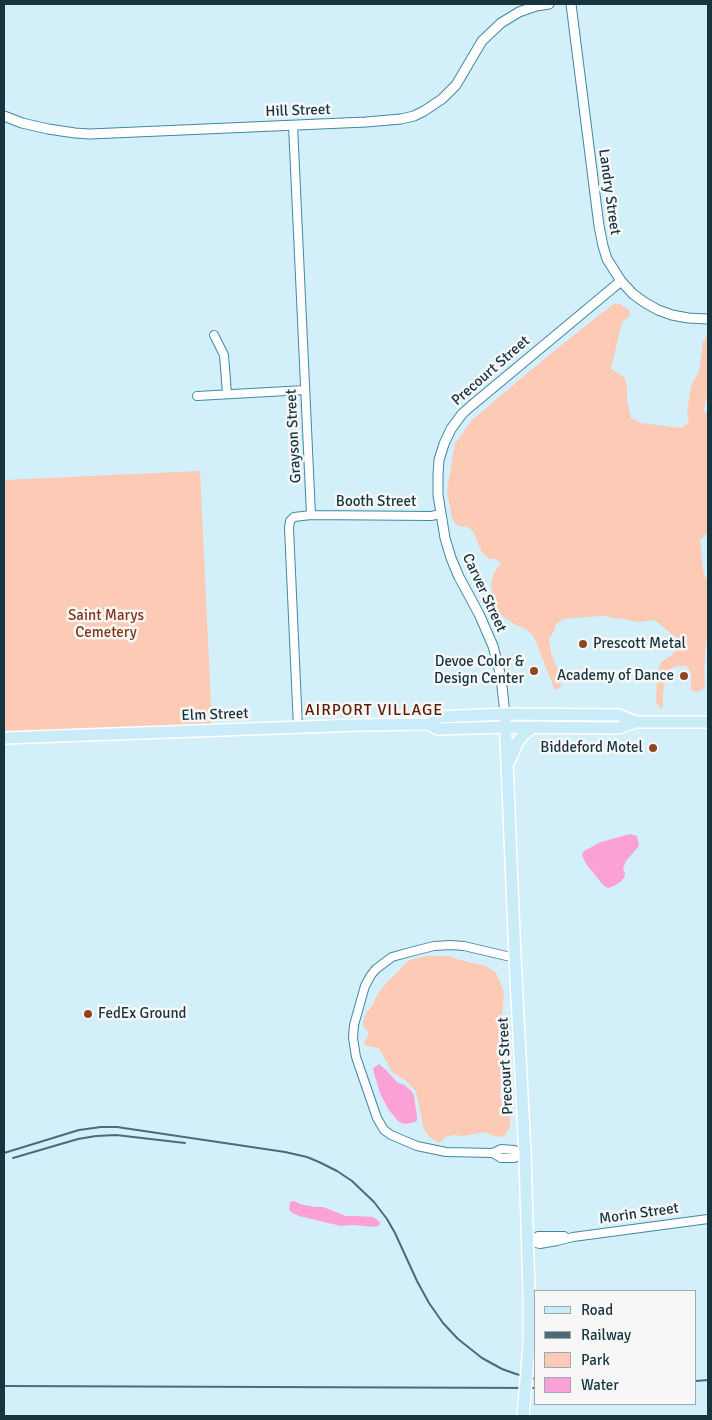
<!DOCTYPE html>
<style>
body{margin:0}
#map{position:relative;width:712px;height:1420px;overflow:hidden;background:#d3effa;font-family:Signika,sans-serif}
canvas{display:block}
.frame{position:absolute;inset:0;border:5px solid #16353f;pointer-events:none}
.legend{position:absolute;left:534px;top:1290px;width:162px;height:115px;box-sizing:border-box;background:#f7f7f7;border:1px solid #9da9ad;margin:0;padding:6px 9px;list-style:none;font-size:15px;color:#16353f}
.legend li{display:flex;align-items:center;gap:10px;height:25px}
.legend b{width:25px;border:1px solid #9da9ad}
</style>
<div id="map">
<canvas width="712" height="1420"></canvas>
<div class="frame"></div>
<ul class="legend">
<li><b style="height:6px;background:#caebf8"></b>Road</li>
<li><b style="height:6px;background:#4d6b76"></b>Railway</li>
<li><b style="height:14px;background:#fdcab5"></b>Park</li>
<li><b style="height:14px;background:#fba1d7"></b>Water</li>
</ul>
</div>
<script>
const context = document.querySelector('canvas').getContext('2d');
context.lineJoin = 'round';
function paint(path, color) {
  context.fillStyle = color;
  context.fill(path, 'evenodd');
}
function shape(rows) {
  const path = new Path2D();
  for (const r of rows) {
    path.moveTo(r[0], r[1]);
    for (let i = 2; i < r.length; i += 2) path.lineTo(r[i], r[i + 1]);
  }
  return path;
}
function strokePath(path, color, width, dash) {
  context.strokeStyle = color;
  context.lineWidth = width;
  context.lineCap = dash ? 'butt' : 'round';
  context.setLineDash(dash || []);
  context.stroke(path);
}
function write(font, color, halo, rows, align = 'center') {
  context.font = font + ' Signika,sans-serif';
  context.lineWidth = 5;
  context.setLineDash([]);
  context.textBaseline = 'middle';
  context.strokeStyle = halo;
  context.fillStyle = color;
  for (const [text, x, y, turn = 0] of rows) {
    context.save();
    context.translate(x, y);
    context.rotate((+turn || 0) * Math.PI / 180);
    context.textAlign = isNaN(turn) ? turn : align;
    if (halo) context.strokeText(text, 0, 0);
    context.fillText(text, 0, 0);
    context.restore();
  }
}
paint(shape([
 [619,303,630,311,629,317,623,321,620,330,611,369,624,377,627,386,627,400,631,418,641,423,682,428,687,424,689,418,687,413,691,386,699,371,703,342,708,334,708,389,704,411,708,414,708,532,700,540,703,569,706,579,708,579,708,638,706,643,704,672,705,684,702,690,696,692,691,690,691,672,686,666,678,666,671,669,666,678,663,692,663,707,661,709,656,702,657,675,661,662,672,655,680,645,677,639,655,620,639,622,603,616,586,617,564,619,556,624,554,631,549,638,551,653,561,678,561,687,557,690,554,688,534,637,526,629,516,625,501,615,493,603,491,582,494,573,501,563,495,559,489,559,481,551,473,531,466,526,462,527,455,524,452,518,447,491,455,444,472,420,549,355,612,305],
 [200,471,212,724,4,733,4,480],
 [426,956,449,956,460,960,486,966,496,973,501,984,504,992,502,1015,505,1038,500,1055,501,1076,500,1097,507,1104,510,1116,510,1127,504,1136,496,1137,486,1132,463,1136,454,1135,446,1137,439,1143,431,1138,424,1130,416,1091,406,1081,392,1072,379,1048,366,1046,364,1043,369,1033,363,1026,363,1021,366,1014,373,1004,377,995,388,981,399,971,405,963,410,960]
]), '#fdcab5');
paint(shape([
 [630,834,637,836,639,846,626,861,623,869,625,874,624,878,620,882,614,886,608,888,604,886,586,864,582,855,584,851,601,842],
 [379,1064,386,1070,398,1083,405,1085,412,1092,414,1096,417,1117,417,1120,415,1122,405,1124,399,1122,388,1109,380,1093,374,1073,373,1068],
 [294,1201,300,1204,315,1207,323,1207,346,1216,357,1216,373,1217,379,1221,380,1224,376,1227,353,1225,341,1226,299,1216,294,1214,289,1210,290,1202]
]), '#fba1d7');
const minor = shape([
 [293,125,311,515,294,517,290,521,289,528,298,728],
 [214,335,224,355,227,394],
 [197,396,305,390],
 [311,515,431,516,441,514],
 [515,958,464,946,451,945,434,946,414,951,392,957,376,969,371,975,365,986,354,1025,353,1038,356,1057,377,1118,384,1130,391,1135,417,1146,446,1152,493,1153,501,1149,514,1150,525,1154],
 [493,1153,501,1158,514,1158,525,1154],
 [528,1241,540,1244,557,1241,573,1237,708,1219],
 [528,1241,538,1236,564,1236]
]);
const tertiary = shape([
 [571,4,599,226,603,246,607,259,621,281,633,294,644,302,658,310,672,315,688,318,708,319],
 [4,116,22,123,48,129,75,133,90,134,366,122,401,119,414,116,424,111,442,99,456,85,482,41,501,23,519,12,536,6,549,4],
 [505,714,501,677,493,646,479,614,459,577,451,558,445,538,438,495,438,475,439,460,444,444,451,429,462,414,471,406,621,281]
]);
const primary = shape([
 [505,714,515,958,525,1154,529,1292,529,1345],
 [428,724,438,717,505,714,619,715,635,722],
 [4,738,358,725,428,724,438,729,506,727,619,728,635,722,708,722],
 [509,762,517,743,523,735,532,728]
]);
strokePath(minor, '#3f89a2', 10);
strokePath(tertiary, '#3f89a2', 11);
strokePath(primary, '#fff', 14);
strokePath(minor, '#fff', 8);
strokePath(tertiary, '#fff', 9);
strokePath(primary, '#caebf8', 11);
strokePath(shape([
 [4,1153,79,1130,101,1127,117,1127,285,1152,307,1157,319,1162,337,1171,352,1181,374,1202,387,1219,395,1233,417,1281,429,1303,443,1323,458,1339,482,1358,502,1369,516,1374,536,1379],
 [13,1158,78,1139,96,1136,116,1135,185,1143],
 [696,1381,708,1380],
 [4,1386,536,1388]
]), '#4d6b76', 2);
const primaryBridge = shape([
 [523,1416,529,1345]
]);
strokePath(primaryBridge, '#fff', 14, []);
strokePath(primaryBridge, '#caebf8', 11);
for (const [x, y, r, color] of [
 [583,644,5,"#8e4625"],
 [534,671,5,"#8e4625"],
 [684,676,5,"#8e4625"],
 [653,748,5,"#8e4625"],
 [88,1014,5,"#8e4625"]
]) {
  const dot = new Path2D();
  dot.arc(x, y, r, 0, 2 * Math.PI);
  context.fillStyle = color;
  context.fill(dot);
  strokePath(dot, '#f7f7f7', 2);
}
write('15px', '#16353f', '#f7f7f7', [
 ["Hill Street",298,111,-2],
 ["Landry Street",609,192,82],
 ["Precourt Street",491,371,-41],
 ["Grayson Street",294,436,-93],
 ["Booth Street",376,502],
 ["Carver Street",484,593,65],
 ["Elm Street",215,715,-2],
 ["Precourt Street",506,1066,-93],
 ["Morin Street",639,1214,-8]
]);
write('15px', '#823815', '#f7f7f7', [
 ["Saint Marys",106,616],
 ["Cemetery",106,633]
]);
write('15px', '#16353f', '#f7f7f7', [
 ["Prescott Metal",593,644,"left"],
 ["Devoe Color &",524,662],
 ["Design Center",524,679],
 ["Academy of Dance",674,676],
 ["Biddeford Motel",643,748],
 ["FedEx Ground",98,1014,"left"]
], 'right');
context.letterSpacing = '1px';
write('16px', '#5c1e00', '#f7f7f7', [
 ["AIRPORT VILLAGE",374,711]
]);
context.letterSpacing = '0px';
</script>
